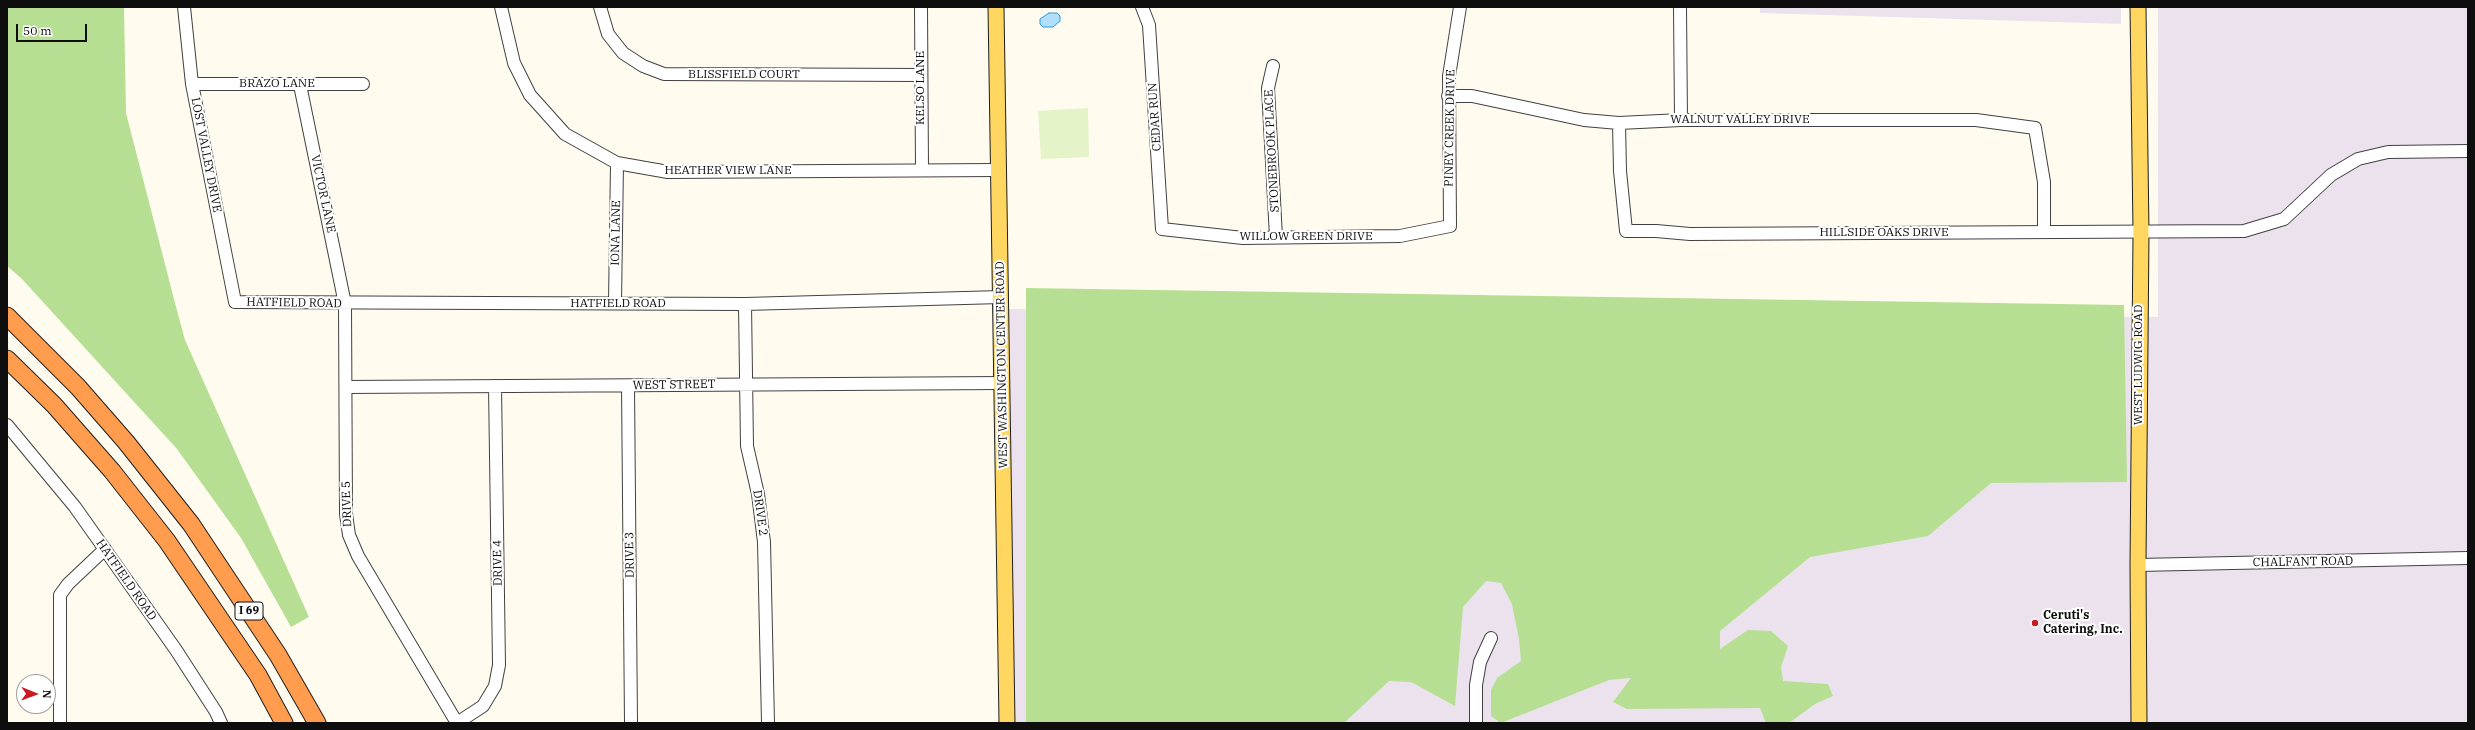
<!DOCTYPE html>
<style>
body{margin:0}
#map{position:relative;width:2475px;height:730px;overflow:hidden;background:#fffcef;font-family:"IBM Plex Serif",serif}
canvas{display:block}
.frame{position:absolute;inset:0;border:8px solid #0e0e0e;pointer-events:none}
.north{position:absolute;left:16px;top:674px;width:40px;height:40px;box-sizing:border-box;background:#fff;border:1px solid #9f9f9f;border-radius:50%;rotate:91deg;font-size:11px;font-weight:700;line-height:16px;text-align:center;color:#0e0e0e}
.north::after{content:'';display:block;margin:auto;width:14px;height:18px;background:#c91b26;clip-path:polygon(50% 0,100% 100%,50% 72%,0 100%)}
.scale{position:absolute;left:16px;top:24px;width:71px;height:18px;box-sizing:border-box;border:2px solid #0e0e0e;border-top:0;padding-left:5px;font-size:12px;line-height:14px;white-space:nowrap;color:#0e0e0e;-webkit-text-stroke:3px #fff;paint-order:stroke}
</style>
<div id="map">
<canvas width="2475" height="730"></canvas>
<div class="frame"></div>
<div class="north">N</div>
<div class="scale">50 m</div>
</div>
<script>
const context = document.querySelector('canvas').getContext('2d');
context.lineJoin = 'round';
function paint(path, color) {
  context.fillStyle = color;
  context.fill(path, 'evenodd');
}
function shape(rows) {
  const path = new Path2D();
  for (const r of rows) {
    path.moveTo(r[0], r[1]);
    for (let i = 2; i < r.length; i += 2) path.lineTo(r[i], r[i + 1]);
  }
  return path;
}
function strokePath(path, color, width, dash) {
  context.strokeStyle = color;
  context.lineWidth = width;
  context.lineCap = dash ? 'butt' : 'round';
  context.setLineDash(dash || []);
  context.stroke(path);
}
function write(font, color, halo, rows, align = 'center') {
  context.font = font + ' "IBM Plex Serif",serif';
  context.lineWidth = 4;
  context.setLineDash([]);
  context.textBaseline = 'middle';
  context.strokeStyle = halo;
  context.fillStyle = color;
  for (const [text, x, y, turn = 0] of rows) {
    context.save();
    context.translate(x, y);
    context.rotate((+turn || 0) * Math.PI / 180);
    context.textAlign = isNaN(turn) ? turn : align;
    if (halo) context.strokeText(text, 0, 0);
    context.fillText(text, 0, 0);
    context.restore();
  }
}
paint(shape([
 [1760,7,2121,7,2121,24,1760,13],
 [2158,7,2468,7,2468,723,1011,723,1007,309,2158,317]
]), '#ece2ed');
paint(shape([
 [7,7,124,7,126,113,175,303,185,340,309,617,291,627,241,538,177,449,22,279,7,266],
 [1026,288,2124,305,2127,482,1991,483,1928,536,1810,557,1720,631,1720,649,1748,630,1771,631,1788,646,1781,667,1783,681,1828,684,1833,696,1815,704,1789,723,1766,723,1760,708,1627,709,1613,702,1631,678,1609,680,1501,723,1491,716,1491,690,1497,678,1521,661,1519,639,1512,604,1501,583,1486,581,1463,607,1455,706,1411,682,1389,681,1344,723,1026,723]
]), '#b6df93');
paint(shape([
 [1088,108,1089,157,1041,159,1038,111]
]), '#e5f3c8');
const water = shape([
 [1049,13,1057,13,1060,16,1060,21,1053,27,1043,27,1040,24,1040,19,1049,13]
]);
paint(water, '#afdffb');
strokePath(water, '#3197d7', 1);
const minor = shape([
 [184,7,192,84,235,302,745,304,1001,297],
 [501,7,514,63,530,95,565,134,617,163,668,172,997,170],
 [600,7,608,34,623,53,643,66,664,74,921,75],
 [921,7,922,170],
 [1142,7,1149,25,1162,229,1243,238,1400,236,1450,226,1449,76,1460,7],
 [1680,7,1681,120],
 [1273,66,1268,88,1276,237],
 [192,84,363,84],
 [300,85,345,304,346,514,349,535,358,556,457,723],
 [1448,96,1472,96,1584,120,1619,123,1681,120,1976,120,2035,128,2044,182,2044,232],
 [1619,123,1620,171,1626,231,1656,231,1690,234,2244,231,2284,219,2331,175,2358,159,2388,152,2468,151],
 [615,303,617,163],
 [745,304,747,446,758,494,764,542,768,723],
 [628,386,631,723],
 [346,387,1003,383],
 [7,425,75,507,176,650,216,712,221,723],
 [2138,565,2468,558],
 [60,723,60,595,68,584,105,549],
 [457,723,483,706,495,686,499,665,495,386],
 [1476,723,1476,685,1480,662,1491,638]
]);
const major = shape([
 [996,7,1007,723],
 [2138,7,2141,233,2138,565,2139,723]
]);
const highway = shape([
 [7,316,78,387,126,442,191,524,278,655,317,723],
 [7,359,54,405,112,471,167,541,258,675,284,723]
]);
strokePath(minor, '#414141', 14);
strokePath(major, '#1f1f1f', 17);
strokePath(highway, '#1f1f1f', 19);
strokePath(minor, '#fff', 12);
strokePath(major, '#ffd65f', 15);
strokePath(highway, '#ff9c4d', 17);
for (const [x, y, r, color] of [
 [2035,623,4,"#c91b26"]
]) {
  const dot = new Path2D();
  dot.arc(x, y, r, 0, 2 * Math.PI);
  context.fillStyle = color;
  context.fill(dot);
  strokePath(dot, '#fff', 1.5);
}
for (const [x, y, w] of [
 [249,611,28]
]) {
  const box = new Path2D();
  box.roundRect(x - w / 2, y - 9, w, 18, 3);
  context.fillStyle = '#fff';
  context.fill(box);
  strokePath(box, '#0e0e0e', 1);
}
write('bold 11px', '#0e0e0e', null, [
 ["I 69",249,611]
]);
write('12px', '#0e0e0e', '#fff', [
 ["BLISSFIELD COURT",744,75],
 ["BRAZO LANE",277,84],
 ["KELSO LANE",921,88,-90],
 ["CEDAR RUN",1155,117,-94],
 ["WALNUT VALLEY DRIVE",1740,120],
 ["PINEY CREEK DRIVE",1450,128,-89],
 ["STONEBROOK PLACE",1272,151,-93],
 ["LOST VALLEY DRIVE",206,155,79],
 ["HEATHER VIEW LANE",728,171],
 ["VICTOR LANE",323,194,78],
 ["IONA LANE",616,233,-89],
 ["HILLSIDE OAKS DRIVE",1884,233],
 ["WILLOW GREEN DRIVE",1306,237],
 ["HATFIELD ROAD",294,303,1],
 ["HATFIELD ROAD",618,304],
 ["WEST WASHINGTON CENTER ROAD",1002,365,-91],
 ["WEST LUDWIG ROAD",2139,365,-90],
 ["WEST STREET",674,385,-1],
 ["DRIVE 5",347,504,-92],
 ["DRIVE 2",760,513,82],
 ["DRIVE 3",630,555,-91],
 ["CHALFANT ROAD",2303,562,-1],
 ["DRIVE 4",498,563,-91],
 ["HATFIELD ROAD",126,580,55]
]);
write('bold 12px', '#0e0e0e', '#fff', [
 ["Ceruti's",2043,616],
 ["Catering, Inc.",2043,630]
], 'left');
</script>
